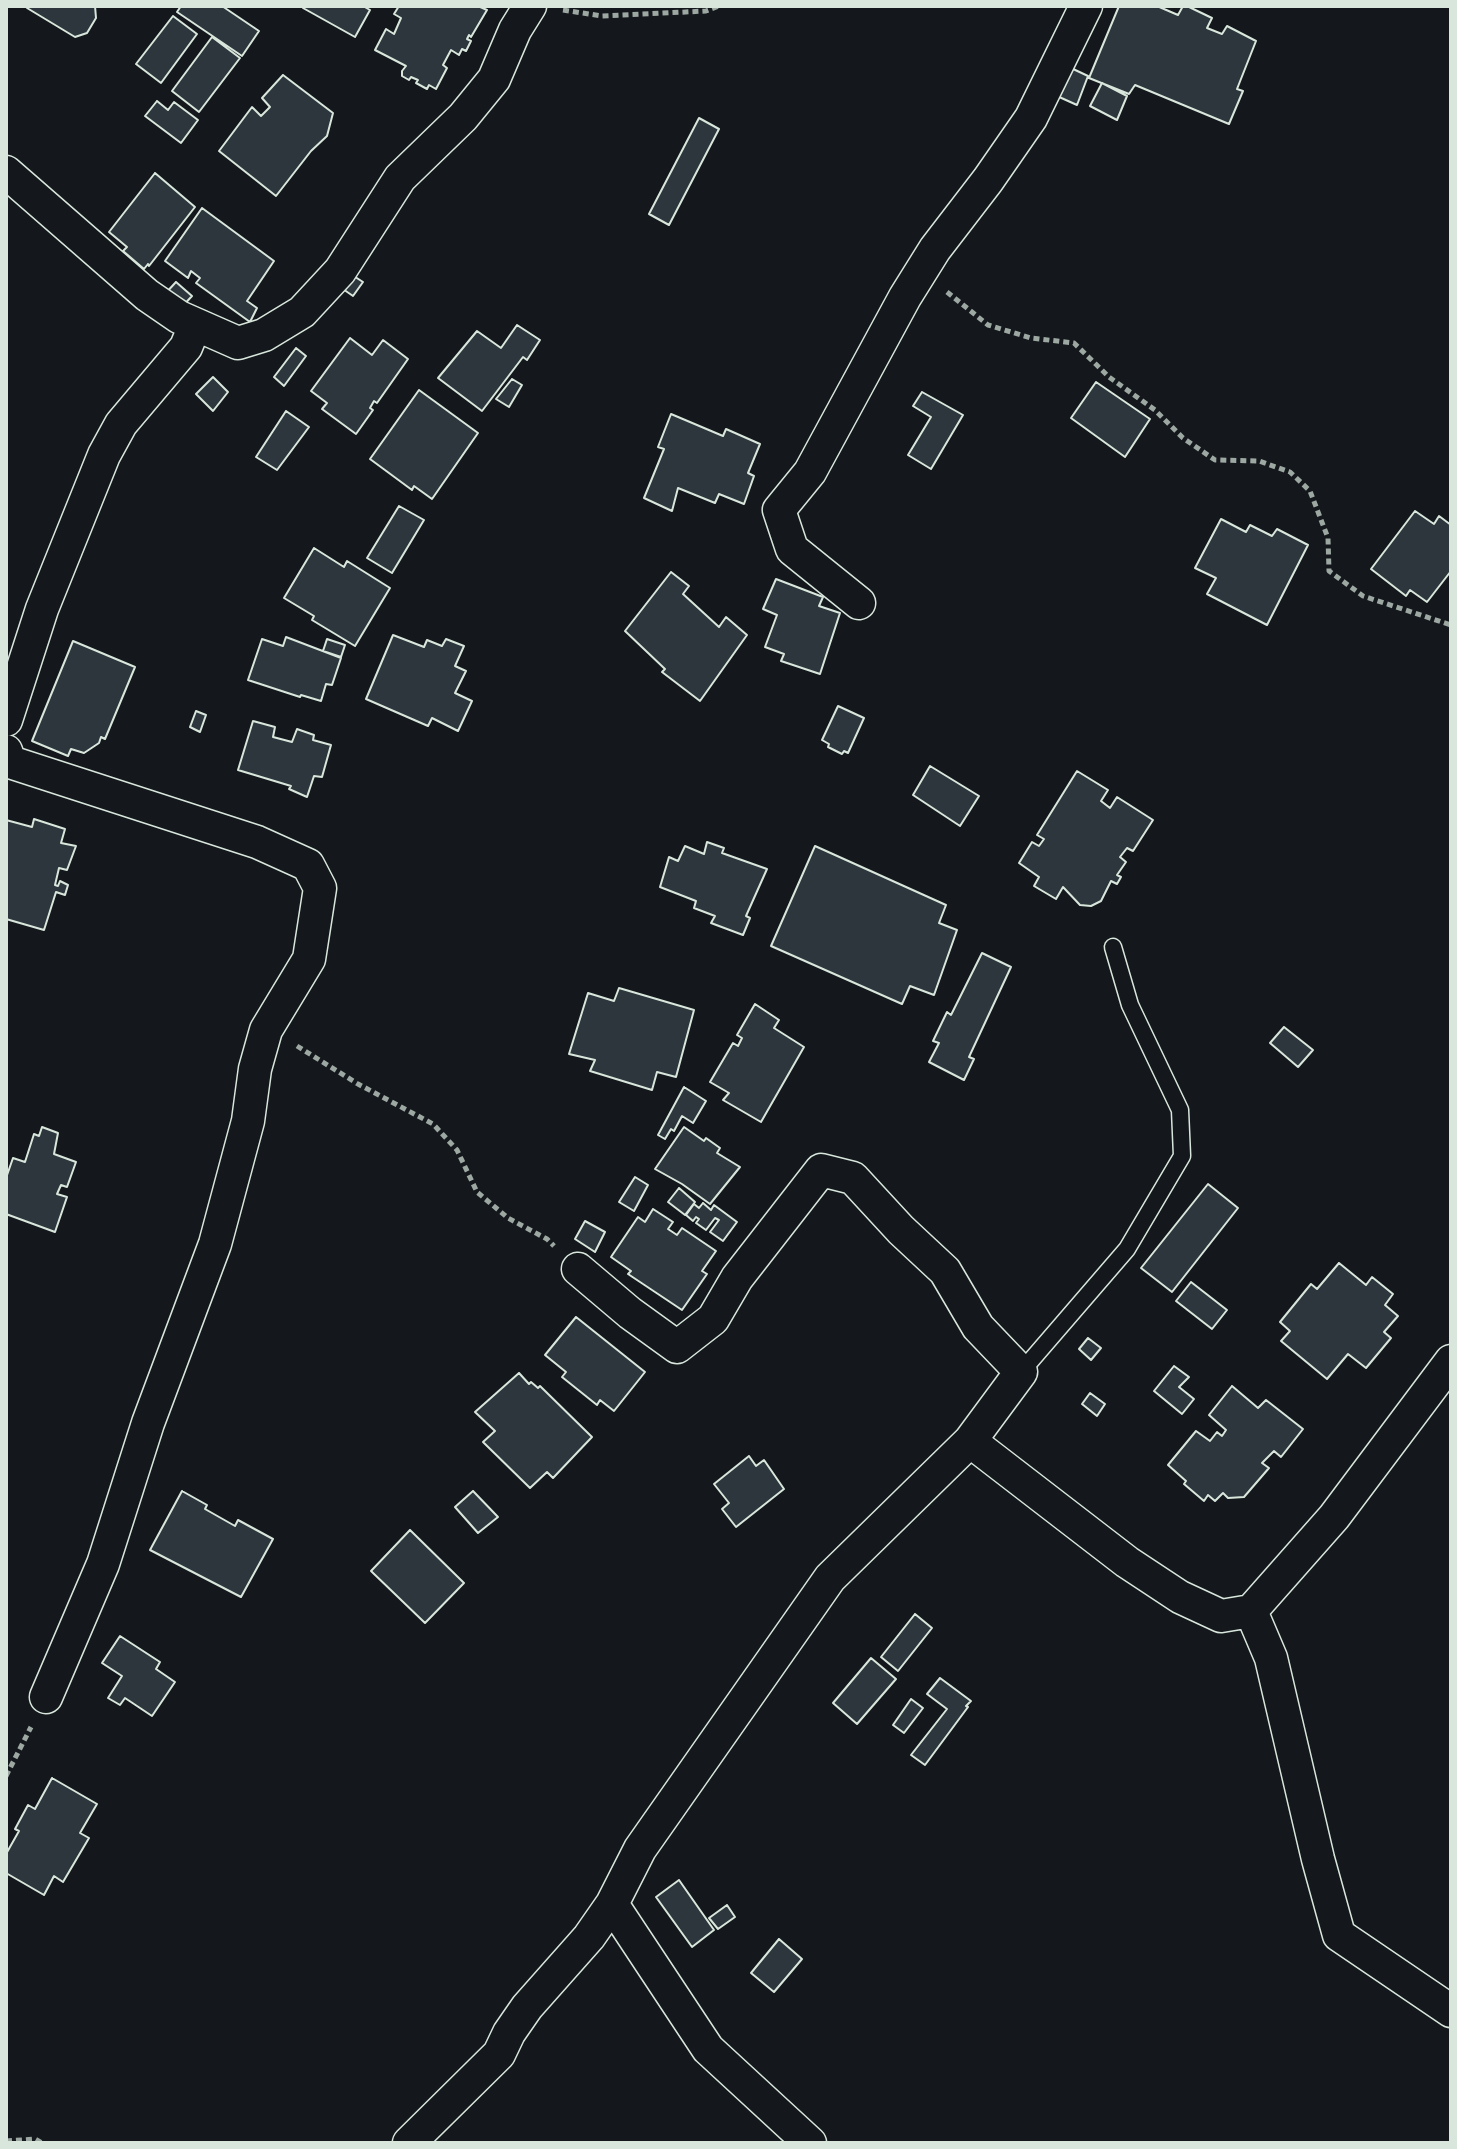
<!DOCTYPE html>
<style>
body{margin:0}
#map{position:relative;width:1457px;height:2149px;overflow:hidden;background:#14181c;font-family:"Crimson Pro",serif}
canvas{display:block}
.frame{position:absolute;inset:0;border:8px solid #d8e6dc;pointer-events:none}
</style>
<div id="map">
<canvas width="1457" height="2149"></canvas>
<div class="frame"></div>
</div>
<script>
const context = document.querySelector('canvas').getContext('2d');
context.lineJoin = 'round';
function paint(path, color) {
  context.fillStyle = color;
  context.fill(path, 'evenodd');
}
function shape(rows) {
  const path = new Path2D();
  for (const r of rows) {
    path.moveTo(r[0], r[1]);
    for (let i = 2; i < r.length; i += 2) path.lineTo(r[i], r[i + 1]);
  }
  return path;
}
function strokePath(path, color, width, dash) {
  context.strokeStyle = color;
  context.lineWidth = width;
  context.lineCap = dash ? 'butt' : 'round';
  context.setLineDash(dash || []);
  context.stroke(path);
}
const building = shape([
 [28,6,95,6,96,18,87,33,75,37,27,8,28,6],
 [181,6,222,6,259,31,242,56,177,12,181,6],
 [304,6,363,6,370,10,355,37,303,8,304,6],
 [399,6,478,6,487,10,471,37,469,35,467,39,471,41,466,51,462,49,459,55,451,50,443,65,447,68,436,89,429,85,427,89,416,83,418,80,411,77,409,80,402,76,402,71,406,66,375,50,386,29,394,34,401,18,394,14,399,6],
 [1119,6,1157,6,1178,15,1183,6,1187,6,1212,18,1207,28,1222,34,1227,26,1256,41,1237,89,1243,91,1229,124,1135,85,1129,94,1089,78,1119,6],
 [173,16,197,34,161,83,136,64,173,16],
 [212,37,240,58,199,112,172,91,212,37],
 [1071,68,1088,76,1077,105,1057,96,1071,68],
 [283,75,333,113,327,136,311,151,276,196,219,151,252,107,261,116,270,107,262,98,283,75],
 [1102,83,1127,96,1117,120,1090,106,1102,83],
 [157,101,168,110,174,102,198,120,181,143,145,116,157,101],
 [699,118,719,129,669,225,649,214,699,118],
 [155,173,195,207,149,266,148,264,144,269,123,251,127,247,109,232,155,173],
 [202,208,274,261,247,301,257,308,250,322,196,283,200,278,191,271,188,278,165,261,202,208],
 [349,273,363,282,353,296,340,287,349,273],
 [176,282,192,296,181,308,164,295,176,282],
 [517,325,540,340,527,360,523,357,482,411,438,378,477,331,501,348,517,325],
 [350,338,372,355,383,340,408,359,377,403,374,401,370,408,373,410,356,434,322,409,327,403,311,391,350,338],
 [296,348,306,356,284,386,274,377,296,348],
 [213,377,228,392,213,411,196,394,213,377],
 [512,379,522,385,509,407,496,399,512,379],
 [1096,382,1150,419,1125,457,1071,418,1096,382],
 [419,390,478,433,432,499,414,486,412,490,370,459,419,390],
 [922,392,963,415,931,469,908,455,931,417,913,406,922,392],
 [286,411,309,427,277,470,256,457,286,411],
 [671,414,723,436,726,429,760,444,748,473,754,476,744,504,719,494,715,503,678,488,672,511,644,498,664,449,658,447,671,414],
 [399,506,424,520,392,573,367,558,399,506],
 [1415,511,1434,524,1439,516,1451,525,1451,571,1427,602,1410,590,1406,596,1371,569,1415,511],
 [1221,519,1246,532,1250,525,1272,536,1277,529,1308,545,1267,625,1207,594,1216,578,1195,568,1221,519],
 [314,548,344,567,347,561,390,588,355,646,312,620,314,616,284,598,314,548],
 [671,572,689,586,683,594,719,627,726,617,747,635,700,701,662,672,665,669,625,631,671,572],
 [776,579,823,597,819,606,840,613,820,674,781,661,784,654,765,647,777,615,763,609,776,579],
 [393,635,424,647,427,640,442,646,446,639,464,646,455,666,466,671,455,693,472,701,458,731,432,718,428,726,366,699,393,635],
 [286,637,341,658,332,685,326,684,321,701,301,695,300,697,248,680,262,639,283,646,286,637],
 [327,639,345,645,341,657,323,651,327,639],
 [73,641,135,667,105,739,101,737,99,743,84,753,71,749,68,756,32,741,73,641],
 [838,706,864,718,848,753,844,751,842,754,828,747,829,744,822,740,838,706],
 [196,711,206,715,200,732,190,727,196,711],
 [253,721,275,727,273,737,292,742,297,729,314,735,313,740,331,745,322,777,314,776,307,797,289,789,291,786,238,770,253,721],
 [930,766,979,796,960,826,913,795,930,766],
 [1077,771,1108,790,1101,801,1110,808,1117,797,1153,820,1133,851,1127,848,1120,857,1126,862,1117,875,1121,877,1117,884,1111,881,1101,901,1091,906,1080,905,1063,887,1056,899,1034,886,1039,877,1019,863,1032,842,1039,846,1044,839,1037,835,1077,771],
 [34,819,65,829,61,843,76,846,67,870,59,868,55,885,58,886,60,881,68,885,65,895,56,892,44,930,6,919,6,820,32,827,34,819],
 [707,842,724,848,722,853,767,869,746,916,750,918,743,935,711,923,715,916,694,908,696,901,660,887,669,857,678,861,685,846,704,854,707,842],
 [815,846,946,905,939,923,957,930,934,995,910,986,902,1004,771,946,815,846],
 [982,953,1011,967,969,1057,974,1059,964,1080,929,1062,939,1043,933,1041,947,1012,951,1015,982,953],
 [619,988,694,1010,676,1077,657,1072,652,1090,590,1071,595,1060,569,1054,588,993,614,1001,619,988],
 [755,1004,779,1020,774,1028,804,1047,761,1122,723,1100,729,1093,710,1082,733,1043,738,1046,742,1038,737,1035,755,1004],
 [1284,1027,1313,1050,1298,1067,1270,1043,1284,1027],
 [684,1087,706,1101,693,1123,682,1116,674,1131,671,1129,665,1139,658,1135,684,1087],
 [42,1127,58,1133,54,1154,76,1162,67,1187,61,1185,57,1194,67,1197,55,1232,6,1214,6,1178,13,1158,25,1162,34,1134,39,1136,42,1127],
 [684,1127,704,1141,706,1138,720,1148,717,1153,740,1167,710,1204,682,1184,655,1169,684,1127],
 [635,1177,648,1185,634,1211,619,1202,635,1177],
 [1208,1184,1238,1208,1172,1292,1141,1268,1208,1184],
 [679,1188,695,1202,685,1215,668,1202,679,1188],
 [703,1203,711,1210,714,1205,737,1222,723,1241,710,1232,719,1220,715,1218,706,1230,696,1223,699,1219,696,1217,693,1221,686,1215,694,1204,699,1208,703,1203],
 [653,1209,673,1222,668,1229,677,1235,682,1228,716,1251,702,1271,707,1274,682,1310,628,1274,631,1271,611,1257,638,1217,645,1222,653,1209],
 [585,1221,605,1232,595,1252,575,1239,585,1221],
 [1339,1263,1366,1285,1372,1277,1393,1294,1385,1305,1398,1316,1384,1332,1391,1338,1366,1368,1348,1354,1327,1379,1281,1341,1290,1331,1280,1322,1311,1284,1317,1289,1339,1263],
 [1191,1282,1227,1310,1212,1329,1176,1301,1191,1282],
 [576,1317,645,1372,614,1411,600,1400,597,1405,562,1377,566,1372,545,1355,576,1317],
 [1088,1338,1101,1348,1091,1360,1079,1349,1088,1338],
 [1174,1366,1189,1377,1179,1387,1194,1399,1182,1414,1154,1391,1174,1366],
 [519,1373,529,1384,531,1382,538,1388,540,1386,592,1437,553,1478,547,1472,530,1488,483,1442,495,1431,475,1412,519,1373],
 [1232,1386,1258,1408,1266,1400,1303,1429,1281,1457,1274,1451,1262,1463,1269,1468,1244,1497,1228,1498,1223,1493,1215,1501,1208,1495,1204,1501,1184,1484,1186,1481,1168,1465,1196,1431,1210,1441,1217,1432,1222,1436,1226,1430,1209,1415,1232,1386],
 [1090,1393,1105,1404,1097,1416,1082,1404,1090,1393],
 [749,1456,756,1466,764,1460,784,1489,736,1527,722,1509,729,1503,714,1484,749,1456],
 [182,1491,207,1505,205,1509,235,1526,238,1520,273,1539,241,1597,150,1550,182,1491],
 [473,1491,498,1517,478,1533,455,1507,473,1491],
 [410,1530,464,1583,425,1623,371,1571,410,1530],
 [915,1614,932,1628,898,1671,881,1657,915,1614],
 [120,1636,160,1662,156,1669,175,1682,152,1716,125,1698,120,1705,108,1698,122,1676,102,1663,120,1636],
 [871,1658,896,1679,857,1724,833,1703,871,1658],
 [940,1678,971,1701,966,1706,968,1707,925,1765,911,1755,947,1709,927,1694,940,1678],
 [911,1699,923,1708,904,1733,893,1725,911,1699],
 [52,1778,97,1804,80,1833,89,1838,63,1882,54,1876,44,1895,6,1873,6,1854,19,1831,15,1829,28,1805,35,1809,52,1778],
 [679,1880,714,1930,692,1947,656,1897,679,1880],
 [727,1905,735,1917,718,1929,709,1918,727,1905],
 [779,1939,802,1959,774,1992,751,1973,779,1939]
]);
paint(building, '#2c363c');
strokePath(building, '#d8e6dc', 2);
const service = shape([
 [1021,1372,1127,1249,1182,1156,1180,1110,1130,1005,1113,947]
]);
const minor = shape([
 [6,172,147,295,179,317,238,343,264,335,302,312,340,271,400,178,463,117,494,79,515,30,530,6],
 [859,603,792,549,779,510,810,472,905,297,935,249,988,180,1031,118,1086,6],
 [6,720,42,609,104,455,121,424,186,347,195,325],
 [6,751,10,762,257,842,308,865,320,888,309,959,266,1030,255,1069,248,1121,215,1244,148,1423,103,1564,46,1697],
 [578,1269,630,1313,677,1347,713,1319,737,1278,821,1170,853,1178,901,1230,945,1271,978,1327,1021,1372,970,1441,1127,1562,1180,1597,1221,1616,1251,1611],
 [1451,1361,1334,1517,1251,1611,1271,1658,1318,1859,1339,1935,1451,2011],
 [409,2143,499,2054,509,2033,527,2007,589,1937,612,1904],
 [810,2143,708,2049,612,1904,640,1849,830,1578,970,1441]
]);
strokePath(service, '#d8e6dc', 19);
strokePath(minor, '#d8e6dc', 35);
strokePath(shape([
 [563,10,602,16,706,11,719,6],
 [947,292,988,325,1031,338,1074,343,1109,377,1155,410,1183,438,1215,460,1259,461,1290,472,1310,491,1328,538,1329,571,1363,596,1451,625],
 [297,1046,358,1084,433,1124,457,1150,477,1192,508,1218,547,1239,554,1246],
 [6,1776,31,1727],
 [6,2141,35,2139,42,2143]
]), '#9da8a2', 5, [6, 4]);
strokePath(service, '#14181c', 16);
strokePath(minor, '#14181c', 32);
</script>
